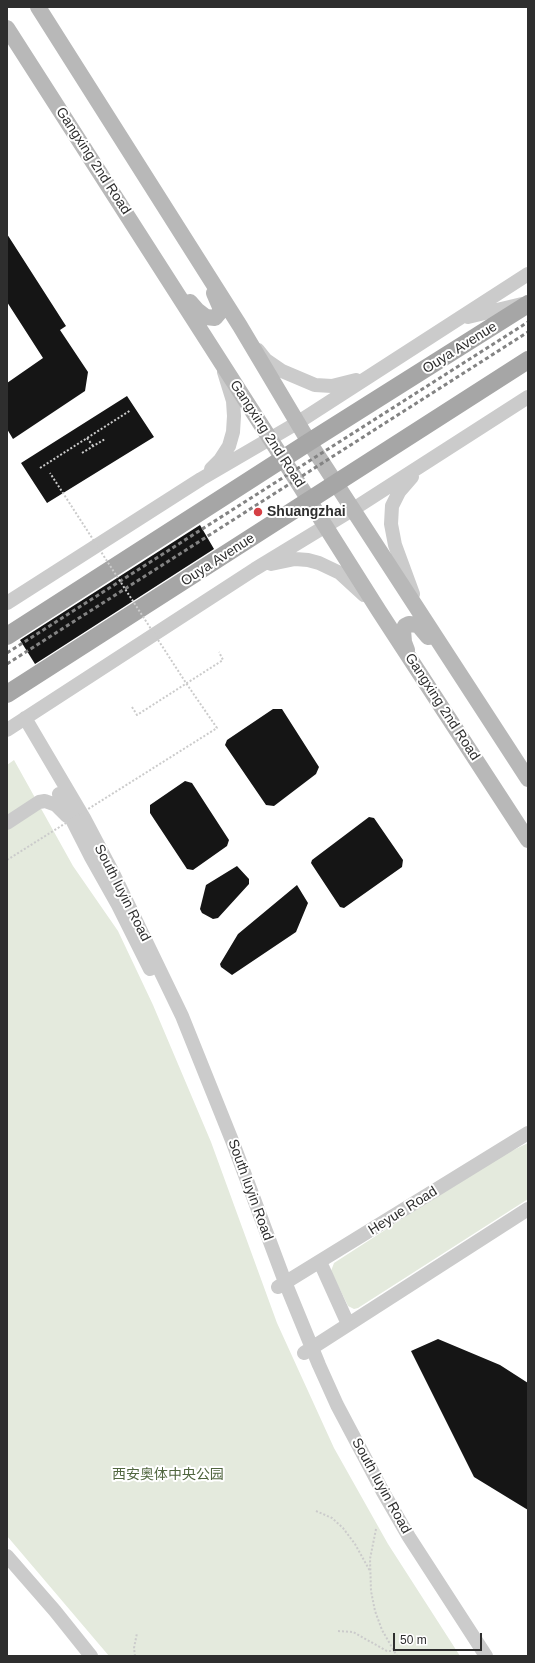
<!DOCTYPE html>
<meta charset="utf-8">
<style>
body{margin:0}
#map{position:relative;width:535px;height:1663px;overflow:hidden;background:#fff;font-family:Arial,sans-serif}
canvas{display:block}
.frame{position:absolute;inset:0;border:8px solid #2e2e2e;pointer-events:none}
.scale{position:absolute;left:393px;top:1633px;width:89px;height:18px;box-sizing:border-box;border:2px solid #2e2e2e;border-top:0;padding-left:5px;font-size:12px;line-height:14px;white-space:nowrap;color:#2e2e2e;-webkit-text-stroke:3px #fff;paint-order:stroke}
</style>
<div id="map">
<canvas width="535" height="1663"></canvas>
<div class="frame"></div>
<div class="scale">50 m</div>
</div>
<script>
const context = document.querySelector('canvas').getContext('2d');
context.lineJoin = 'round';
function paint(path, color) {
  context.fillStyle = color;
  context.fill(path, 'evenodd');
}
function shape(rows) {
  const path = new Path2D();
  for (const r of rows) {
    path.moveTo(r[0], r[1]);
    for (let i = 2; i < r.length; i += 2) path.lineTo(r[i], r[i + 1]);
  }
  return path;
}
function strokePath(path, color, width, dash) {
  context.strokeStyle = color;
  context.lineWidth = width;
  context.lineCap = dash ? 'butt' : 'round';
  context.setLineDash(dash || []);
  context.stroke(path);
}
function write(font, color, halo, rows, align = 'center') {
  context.font = font + ' Arial,"Noto Sans SC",sans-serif';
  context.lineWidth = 4;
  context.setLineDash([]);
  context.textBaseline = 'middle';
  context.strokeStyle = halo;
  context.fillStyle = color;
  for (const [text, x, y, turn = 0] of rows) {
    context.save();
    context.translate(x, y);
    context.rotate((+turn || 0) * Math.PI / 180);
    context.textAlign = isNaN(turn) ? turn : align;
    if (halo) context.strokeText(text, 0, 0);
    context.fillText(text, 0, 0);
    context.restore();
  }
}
paint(shape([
 [14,760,73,866,118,931,153,1005,211,1142,277,1323,334,1448,388,1544,460,1656,109,1656,7,1536,7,765],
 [528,1143,528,1199,358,1308,354,1309,348,1306,331,1271,334,1263,467,1177,501,1156]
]), '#e4eadd');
paint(shape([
 [7,234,66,326,60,330,88,372,85,391,13,439,7,429,7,383,43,358,7,302],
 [127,396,154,437,47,503,21,463],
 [200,525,214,549,35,664,20,640],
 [273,709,282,709,319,767,316,774,274,806,266,805,225,745,227,740],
 [185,781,192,783,229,840,227,846,193,870,187,869,150,813,150,805],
 [369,817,374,818,403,860,402,867,344,908,340,907,311,863,312,860],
 [237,866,249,879,249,884,218,918,213,919,202,913,200,909,206,885],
 [297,885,308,903,296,932,232,975,221,967,220,964,238,934],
 [438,1339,500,1365,528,1383,528,1510,474,1477,411,1351]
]), '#151515');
strokePath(shape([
 [87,438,93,446],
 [82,453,105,439],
 [40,468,131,410],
 [132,707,137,715,223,660,219,652],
 [316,1511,332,1518,343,1528,355,1544,370,1571],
 [376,1529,370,1559,371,1591,375,1611,382,1630,397,1656],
 [338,1631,353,1632,387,1651,394,1651],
 [135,1656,134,1648,137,1633]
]), '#cbcbcb', 2, [2, 2]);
strokePath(shape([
 [468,317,522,304],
 [258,350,266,360,282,371,315,385,332,386,356,380],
 [211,469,220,460,229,446,233,432,234,416,233,401,224,372],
 [412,477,399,492,392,506,391,524,395,545,413,594],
 [271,564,295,559,308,560,319,563,340,573,364,595],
 [7,603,201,479,297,423,528,274],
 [25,718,84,818,113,873,182,1016,233,1143,285,1282,319,1365,337,1405,383,1492,409,1537,486,1656],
 [7,730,255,569,352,510,528,397],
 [59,794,91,857,118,905,150,969],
 [7,823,39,802,45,801,56,805,67,816],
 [320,1262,348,1324],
 [278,1287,528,1133],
 [304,1353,528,1209],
 [7,1556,55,1611,91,1656]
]), '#cbcbcb', 14);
strokePath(shape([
 [38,7,240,326,309,442,528,779],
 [7,28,283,459,379,611,528,840],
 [190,302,197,310,206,317,215,318,220,312,220,307,214,293],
 [407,650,404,642,403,630,405,626,409,624,418,625,428,637]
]), '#b8b8b8', 16);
strokePath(shape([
 [7,636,309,442,528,304],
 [7,694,528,360]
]), '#a6a6a6', 18);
strokePath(shape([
 [7,653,528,322],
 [7,664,528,332]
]), '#838383', 3, [4, 3]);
strokePath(shape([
 [7,860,217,728,186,683,50,473]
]), '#cbcbcb', 2, [2, 2]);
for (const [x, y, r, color] of [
 [258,512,5,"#d64045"]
]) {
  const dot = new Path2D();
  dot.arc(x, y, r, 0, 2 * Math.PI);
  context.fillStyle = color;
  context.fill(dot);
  strokePath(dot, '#fff', 1.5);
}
write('14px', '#2e2e2e', '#fff', [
 ["Gangxing 2nd Road",93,161,57],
 ["Ouya Avenue",460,348,-32],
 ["Gangxing 2nd Road",267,434,57],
 ["Ouya Avenue",218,560,-33],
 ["Gangxing 2nd Road",442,707,57],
 ["South luyin Road",122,893,63],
 ["South luyin Road",250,1190,70],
 ["Heyue Road",403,1211,-32],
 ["South luyin Road",381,1486,61]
]);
write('bold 14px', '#2e2e2e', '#fff', [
 ["Shuangzhai",267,512]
], 'left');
write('14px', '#50663f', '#fff', [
 ["西安奥体中央公园",168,1475]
]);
</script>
